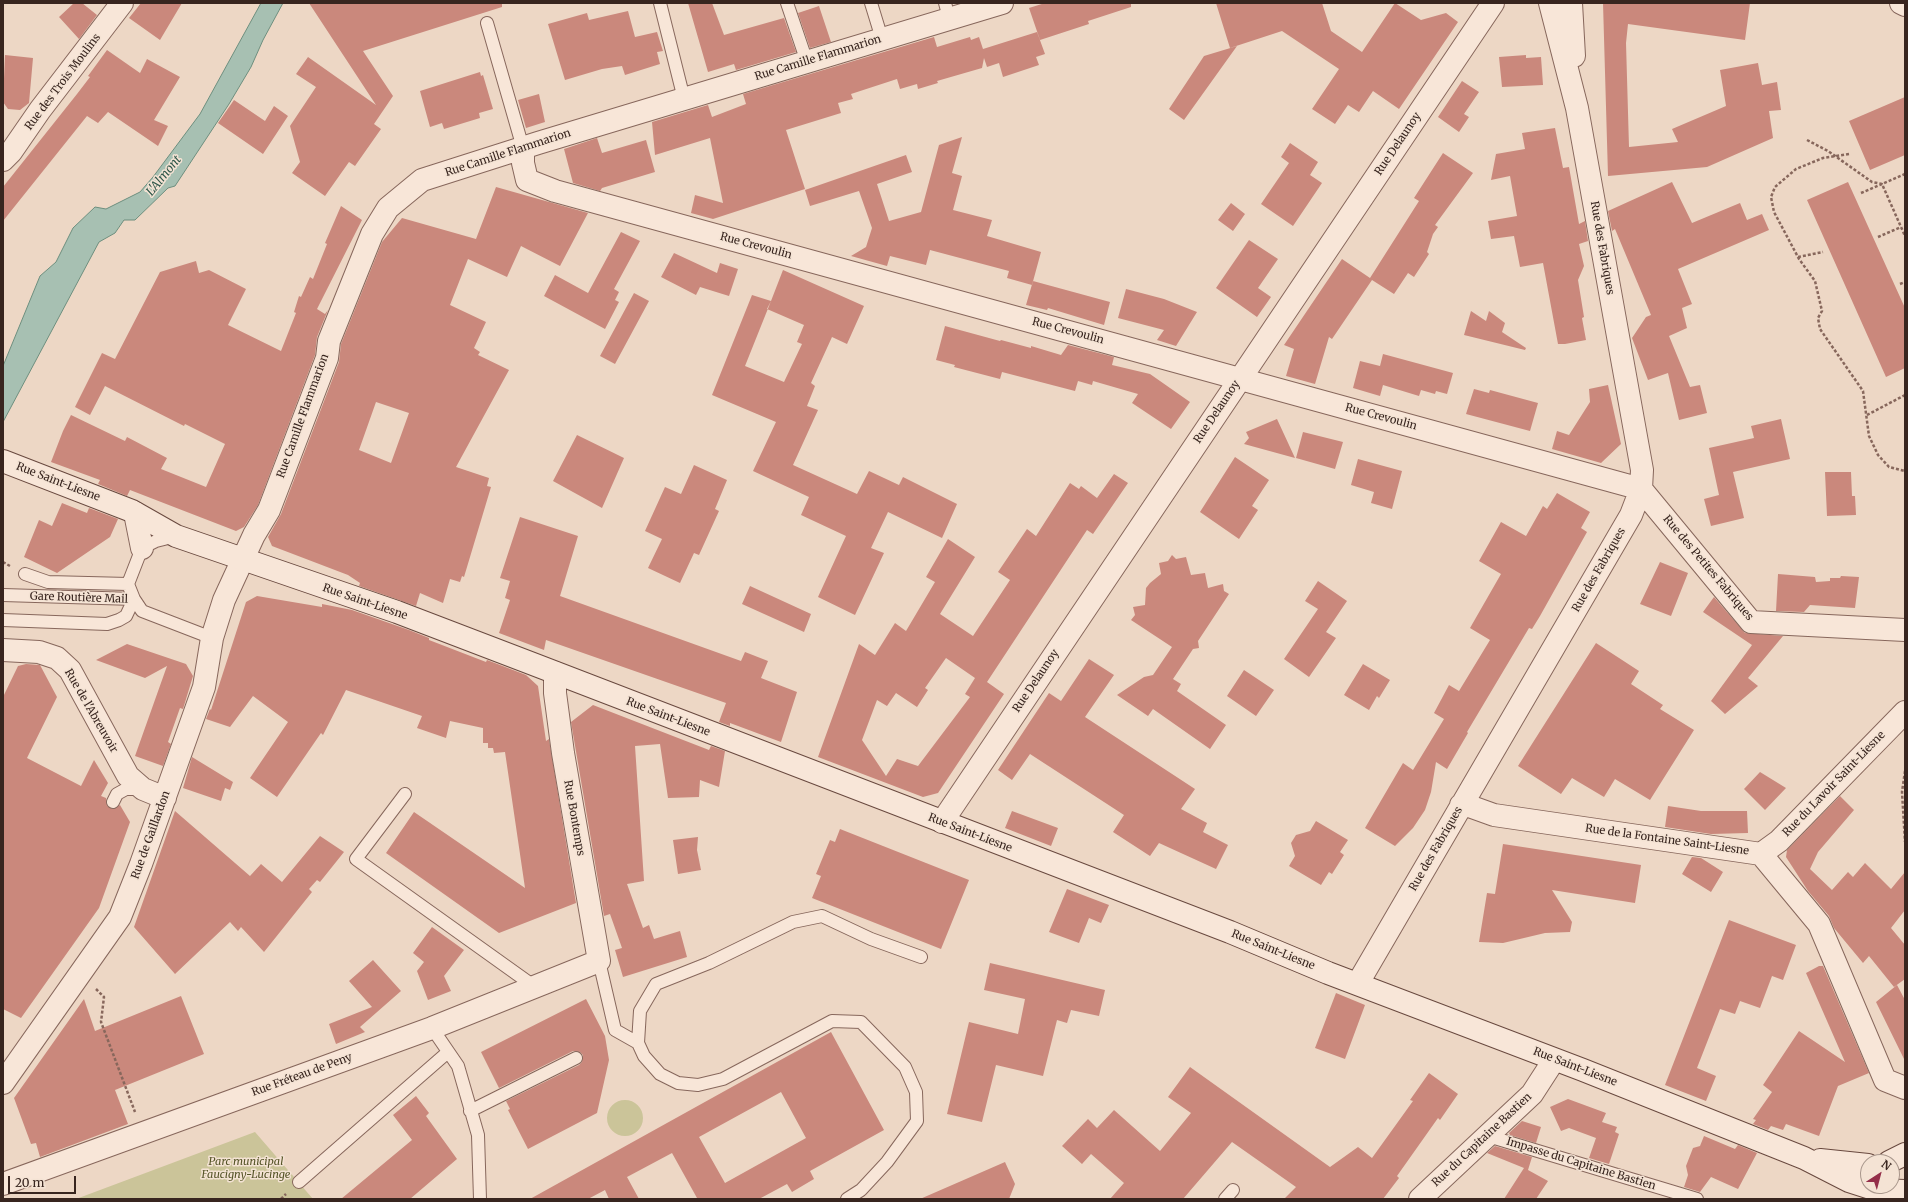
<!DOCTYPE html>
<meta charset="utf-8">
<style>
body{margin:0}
#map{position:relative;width:1908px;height:1202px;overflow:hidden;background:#edd7c5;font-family:Merriweather,serif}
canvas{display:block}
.frame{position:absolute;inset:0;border:4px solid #38251f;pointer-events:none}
.north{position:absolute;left:1860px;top:1154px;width:40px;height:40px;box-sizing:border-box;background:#f4e3d4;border:1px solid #a9978c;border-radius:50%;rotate:36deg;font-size:11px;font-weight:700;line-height:16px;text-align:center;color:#38251f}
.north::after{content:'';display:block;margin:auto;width:14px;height:18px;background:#942e49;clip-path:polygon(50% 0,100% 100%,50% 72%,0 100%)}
.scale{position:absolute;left:8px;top:1176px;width:68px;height:18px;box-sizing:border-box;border:2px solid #38251f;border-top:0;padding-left:5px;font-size:12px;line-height:14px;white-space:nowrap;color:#38251f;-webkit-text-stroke:3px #f4e3d4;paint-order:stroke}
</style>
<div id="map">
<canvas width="1908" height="1202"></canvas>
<div class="frame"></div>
<div class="north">N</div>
<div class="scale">20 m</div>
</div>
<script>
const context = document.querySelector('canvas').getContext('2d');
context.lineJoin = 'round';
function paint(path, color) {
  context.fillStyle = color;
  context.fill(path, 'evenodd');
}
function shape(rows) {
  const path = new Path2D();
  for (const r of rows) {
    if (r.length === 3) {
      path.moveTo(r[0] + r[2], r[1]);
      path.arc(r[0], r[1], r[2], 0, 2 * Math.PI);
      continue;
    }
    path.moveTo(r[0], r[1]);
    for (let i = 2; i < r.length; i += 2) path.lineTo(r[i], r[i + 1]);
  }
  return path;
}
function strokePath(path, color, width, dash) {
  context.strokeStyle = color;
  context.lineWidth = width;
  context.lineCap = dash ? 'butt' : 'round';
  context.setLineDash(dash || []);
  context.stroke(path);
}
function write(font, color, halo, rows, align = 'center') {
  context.font = font + ' Merriweather,serif';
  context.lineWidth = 3;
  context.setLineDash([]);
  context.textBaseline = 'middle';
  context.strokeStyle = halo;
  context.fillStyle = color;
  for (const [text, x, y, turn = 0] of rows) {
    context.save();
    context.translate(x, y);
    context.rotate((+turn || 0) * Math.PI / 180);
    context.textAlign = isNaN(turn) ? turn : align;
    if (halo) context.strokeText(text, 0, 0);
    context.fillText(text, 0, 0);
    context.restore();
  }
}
paint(shape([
 [625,1118,18],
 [255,1132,313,1199,76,1199]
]), '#cbc499');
const water = shape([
 [261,3,283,3,263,40,251,67,229,104,175,186,168,188,135,220,124,220,115,233,99,242,3,422,3,366,40,276,56,262,73,228,95,207,106,209,140,192,153,177,200,114,261,3]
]);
paint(water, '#a7c0b2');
strokePath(water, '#6d8e7e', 1);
paint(shape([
 [74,3,82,3,97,15,79,39,59,17],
 [141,3,182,3,160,40,129,18],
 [309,3,502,3,502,7,363,51,393,96,374,124,381,129,355,166,349,162,325,196,292,173,300,162,290,126,316,87,296,74,308,57,376,105],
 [688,3,712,3,724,35,784,18,796,52,736,70,734,64,708,72],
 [1045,3,1131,3,1131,7,1088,21,1089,24,1040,40,1029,8],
 [1216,3,1322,3,1331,31,1362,52,1395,3,1421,20,1446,13,1458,22,1399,109,1373,91,1359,112,1348,105,1335,124,1312,109,1339,69,1282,31,1230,48],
 [1603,3,1750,3,1745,40,1628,24,1626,43,1629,147,1678,142,1672,129,1726,106,1720,70,1758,63,1762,85,1777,82,1781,110,1769,111,1773,138,1707,167,1608,176],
 [819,6,831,42,810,48,798,13],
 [628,11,635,37,657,32,663,51,657,52,660,64,625,75,622,66,602,69,565,80,548,24,587,13,589,20],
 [1037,32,1045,54,1036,57,1039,65,1003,77,999,63,987,67,984,58,982,68,937,81,938,83,918,89,917,84,900,89,897,79,851,94,853,99,838,103,841,113,786,130,805,189,713,219,691,213,695,195,723,203,710,138,655,155,652,122,708,105,712,117,746,104,743,94,934,37,937,47,970,37,971,40,979,37,983,49],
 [1237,46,1184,120,1169,109,1204,56],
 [107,50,140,73,147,59,180,77,154,120,168,126,158,146,108,112,98,123,87,116,3,221,3,187,77,94,90,77,88,76],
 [5,55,33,58,29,103,20,110,8,109,3,102],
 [1526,55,1526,58,1541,57,1543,85,1502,87,1499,57],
 [480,72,481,76,483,75,493,109,479,113,480,118,444,129,442,123,430,127,420,91],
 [1462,81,1479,92,1464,114,1469,117,1459,132,1438,117],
 [539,94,545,122,526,128,518,100],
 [1905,97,1905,155,1870,170,1849,121],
 [234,100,265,121,274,106,288,116,263,154,218,123],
 [1555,128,1563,168,1569,167,1579,224,1585,221,1588,241,1579,244,1584,266,1578,280,1584,317,1582,318,1586,340,1565,344,1558,344,1543,263,1520,267,1514,236,1491,239,1488,221,1517,216,1510,176,1491,180,1496,154,1525,149,1522,133],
 [962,137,952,173,962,176,953,210,992,220,987,236,1041,252,1032,285,1007,278,1009,271,930,250,926,265,890,256,887,266,851,256,866,247,872,228,859,191,810,206,805,190,906,155,912,172,877,184,889,221,921,212,939,145],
 [597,138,602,153,646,140,655,172,602,188,600,191,573,183,564,149],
 [1290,143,1318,162,1310,175,1322,183,1293,226,1261,204,1289,163,1281,157],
 [1443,153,1473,173,1435,225,1438,227,1433,234,1427,252,1429,254,1414,277,1408,273,1394,294,1372,280,1332,339,1329,337,1315,384,1286,376,1294,349,1284,345,1342,259,1370,278,1419,201,1414,198],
 [1672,182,1692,223,1740,203,1747,220,1762,214,1769,230,1678,269,1692,304,1682,308,1687,328,1669,336,1690,387,1700,385,1707,413,1679,420,1668,373,1648,380,1632,338,1646,317,1651,315,1615,229,1612,231,1608,211],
 [1848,182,1905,308,1905,368,1886,377,1807,200],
 [496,187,588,213,560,266,521,246,507,277,468,259,450,305,486,322,474,348,480,352,478,355,509,370,456,467,489,478,487,486,491,487,464,577,462,576,460,582,450,579,443,603,420,593,416,606,359,586,360,583,348,575,272,546,268,537,281,514,339,362,341,344,382,242,402,218,476,239],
 [376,402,409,413,391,463,359,450],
 [1231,203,1245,214,1233,231,1218,220],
 [341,206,362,220,317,309,325,314,328,310,317,337,315,355,258,505,244,527,236,531,130,490,127,496,98,484,100,480,51,462,63,431,71,415,125,441,127,437,167,458,161,469,206,487,225,444,185,424,184,426,105,386,90,415,75,407,102,353,115,359,160,272,196,261,199,273,209,270,246,289,228,325,281,351,296,313,294,312,299,296,301,297,310,277,313,279,327,244,325,243],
 [621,232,640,241,614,289,619,292,615,300,619,302,605,329,544,296,555,275,588,293],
 [1249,240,1278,259,1258,288,1271,297,1257,317,1216,288],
 [674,253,717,273,720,263,738,269,729,296,700,287,696,295,661,277],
 [783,270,864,306,847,344,832,337,811,383,815,386,807,406,818,410,793,465,857,494,869,471,899,485,903,477,957,504,942,538,888,512,871,548,884,553,855,615,818,597,846,536,801,515,809,497,753,471,776,422,712,395,752,295,771,301],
 [771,301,767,309,804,325,797,342,802,344,784,382,745,366],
 [1033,281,1110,302,1104,325,1048,308,1047,310,1026,305],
 [1126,289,1164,299,1197,312,1176,346,1157,340,1164,330,1118,318],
 [634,293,649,301,615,364,600,356],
 [1471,311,1486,321,1489,311,1505,323,1502,332,1526,348,1525,350,1464,335],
 [945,326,1000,341,1001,340,1031,348,1031,346,1061,355,1068,345,1114,357,1112,365,1150,374,1190,402,1171,429,1132,403,1138,394,1093,381,1092,385,1078,381,1075,391,1002,372,1000,379,954,367,955,365,936,360],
 [1383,354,1453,373,1447,394,1436,391,1435,394,1421,390,1419,396,1383,385,1380,396,1353,388,1360,361,1380,366],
 [1608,385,1621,444,1601,463,1552,449,1557,431,1569,435,1590,402,1589,389],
 [1474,389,1489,393,1490,390,1538,403,1530,431,1466,414],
 [1277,419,1295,458,1244,444,1249,438,1246,432],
 [1781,419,1790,459,1733,472,1744,518,1711,526,1704,499,1719,495,1709,448,1754,438,1751,426],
 [1303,432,1343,442,1335,469,1296,458],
 [577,435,624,458,602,508,553,481],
 [1235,457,1269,480,1252,506,1258,510,1239,539,1200,512],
 [1358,459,1402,471,1392,509,1371,503,1374,492,1351,485],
 [694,465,727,480,715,509,719,511,699,555,694,553,680,583,648,568,662,539,645,531,665,487,681,494],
 [1825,472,1851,472,1852,496,1855,496,1856,515,1827,516],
 [1114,474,1128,483,1093,534,1087,530,987,682,1004,694,938,793,923,797,818,757,859,644,875,655,895,623,906,631,935,582,926,577,948,539,975,557,940,614,973,636,1010,580,998,572,1027,529,1036,536,1070,483,1079,489,1081,486,1097,498],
 [946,658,975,678,965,694,970,697,918,766,897,759,886,776,862,740,877,700,887,706,896,693,917,707,928,690,925,688],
 [1557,493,1590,512,1581,528,1587,532,1540,616,1532,629,1529,628,1467,732,1468,733,1447,769,1436,762,1431,792,1425,810,1413,828,1395,846,1365,828,1403,763,1413,770,1444,719,1434,713,1449,685,1459,691,1490,640,1470,628,1501,574,1479,561,1501,522,1526,536,1543,506,1547,509],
 [62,503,87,513,89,508,118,519,110,537,57,573,24,557,39,520,52,526],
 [520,517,578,536,560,596,741,661,745,652,768,661,761,678,797,692,781,742,730,723,730,726,719,722,726,703,546,640,544,650,499,633,510,600,505,598,510,581,500,578],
 [1172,555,1176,559,1186,557,1191,575,1205,573,1208,588,1223,584,1224,591,1229,594,1198,641,1199,648,1193,649,1173,679,1181,684,1177,691,1226,725,1210,749,1153,709,1148,716,1117,695,1144,677,1153,675,1172,647,1131,620,1135,615,1133,607,1145,605,1146,588,1150,583,1161,574,1159,563,1168,561],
 [1660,562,1688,573,1671,616,1640,604],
 [1778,574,1815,577,1816,582,1830,581,1830,578,1840,578,1841,576,1859,577,1855,608,1810,605,1804,612,1776,611],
 [1318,581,1347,601,1326,632,1336,638,1309,677,1284,659,1318,609,1305,601],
 [750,586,811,614,804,632,742,604],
 [257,596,322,607,322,604,352,610,409,630,429,638,429,640,486,662,487,660,526,675,538,686,546,741,549,739,576,903,499,933,386,853,414,812,525,888,505,752,494,753,493,748,488,748,488,743,483,743,483,728,450,721,446,738,417,728,422,716,346,690,323,735,321,733,277,797,250,778,288,722,253,696,230,727,206,719,210,709,211,710,246,602],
 [1714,597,1745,633,1783,636,1748,678,1758,686,1725,714,1711,701,1752,645,1703,612],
 [1596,643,1639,671,1631,684,1663,705,1660,709,1694,730,1650,800,1615,779,1604,797,1572,778,1561,794,1518,766],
 [127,644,186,664,193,676,183,709,180,708,168,742,171,744,163,766,135,756,167,666,145,678,96,660],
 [1089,659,1114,675,1085,717,1195,789,1181,809,1207,823,1203,832,1228,845,1216,869,1159,843,1150,856,1113,832,1124,815,1030,754,1012,780,998,770,1049,693,1061,701],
 [26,664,40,665,57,697,27,758,81,786,94,760,108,783,101,796,106,798,107,806,113,809,120,805,130,822,99,908,21,1018,3,1009,3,697,18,666],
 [1363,664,1390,680,1379,698,1377,696,1369,710,1344,695],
 [1244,670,1274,690,1256,716,1227,696],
 [593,705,709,750,711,746,725,751,719,787,700,780,699,797,668,798,660,744,635,746,644,881,627,884,643,928,649,925,654,939,680,931,687,957,623,977,615,950,622,948,610,914,604,916,571,722],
 [192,757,233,782,230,790,225,788,221,801,183,788],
 [1760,772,1786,788,1765,810,1744,789],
 [1840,796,1854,810,1818,852,1810,869,1832,890,1848,872,1853,877,1865,863,1891,889,1905,872,1905,910,1891,928,1905,945,1905,979,1894,987,1869,956,1863,963,1834,928,1829,916,1808,891,1786,857,1787,850],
 [1668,806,1701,811,1747,811,1748,833,1711,834,1665,827],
 [175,811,250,876,261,864,282,882,320,836,344,852,320,882,317,880,309,889,312,892,264,952,241,927,238,931,230,922,175,974,134,927],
 [1012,811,1058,828,1051,846,1005,828],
 [1316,821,1348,840,1340,852,1344,855,1332,874,1329,872,1321,885,1289,866,1295,856,1291,843,1296,835,1310,831],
 [840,829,969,880,941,949,812,898,821,876,816,874,830,840,835,842],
 [698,837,697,850,701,870,678,874,673,840],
 [1503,844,1641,865,1635,903,1552,890,1572,922,1570,932,1545,933,1503,943,1479,942,1487,893,1495,894],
 [1692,857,1701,858,1723,872,1711,892,1682,874],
 [1067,889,1109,905,1101,923,1089,918,1079,943,1049,932],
 [1729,920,1796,945,1783,980,1772,976,1760,1008,1740,1001,1735,1014,1720,1009,1697,1068,1716,1076,1706,1101,1665,1085],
 [432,927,464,950,444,976,451,991,428,1000,417,971,424,962,413,953],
 [373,960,401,991,360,1027,365,1032,336,1044,329,1024,372,1007,349,981],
 [990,963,1105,990,1099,1016,1071,1010,1067,1023,1057,1020,1043,1076,996,1065,982,1122,947,1114,969,1022,1018,1034,1025,999,984,990],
 [1819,966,1823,966,1869,1073,1838,1086,1819,1136,1786,1124,1783,1130,1771,1126,1768,1130,1753,1124,1756,1120,1753,1119,1772,1092,1763,1085,1799,1031,1845,1062,1806,973],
 [1897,985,1905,1000,1905,1061,1876,1002],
 [1336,993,1365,1005,1345,1059,1315,1048],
 [181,996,204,1054,115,1090,128,1124,40,1157,36,1143,31,1144,14,1098,84,999,95,1031],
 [586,999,605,1036,609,1060,597,1113,528,1149,508,1110,510,1109,506,1101,579,1065,582,1062,583,1055,580,1052,573,1051,499,1088,481,1052],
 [831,1032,884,1130,810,1171,814,1179,792,1192,787,1184,759,1199,696,1199,697,1198,672,1153,627,1177,639,1199,609,1199,605,1190,588,1199,530,1199],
 [781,1092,806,1138,725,1183,699,1137],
 [1190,1067,1330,1167,1358,1147,1372,1158,1413,1101,1410,1100,1429,1073,1458,1094,1440,1120,1438,1118,1397,1176,1399,1178,1383,1199,1284,1199,1296,1187,1232,1142,1183,1199,1110,1199,1124,1183,1091,1154,1082,1164,1062,1146,1088,1119,1097,1128,1114,1110,1160,1151,1191,1113,1168,1097],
 [416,1096,429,1113,426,1116,457,1159,410,1199,341,1199,412,1140,393,1115],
 [1568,1099,1606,1113,1602,1122,1617,1127,1615,1132,1619,1134,1609,1164,1589,1158,1596,1138,1569,1128,1561,1131,1550,1107],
 [1522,1121,1541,1127,1536,1143,1510,1135,1509,1133],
 [1704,1136,1735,1149,1738,1145,1757,1153,1738,1189,1711,1177,1700,1192,1684,1187,1688,1175,1686,1166,1693,1148,1700,1146],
 [1495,1146,1532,1157,1528,1170,1548,1181,1536,1199,1504,1199,1524,1168,1487,1153],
 [1005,1162,1015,1184,1009,1199,920,1199]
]), '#ca887c');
const service = shape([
 [660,3,684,99],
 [787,3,807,62],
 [871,3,882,39],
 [945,3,949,18],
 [487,23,523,148],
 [176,536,156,541,142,548,128,584,134,599,142,611,212,638],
 [25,574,48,582,128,584],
 [3,595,134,599],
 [3,620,107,624,119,620,126,616,134,599],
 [405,794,356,859,535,987],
 [113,802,117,794,126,789,142,789],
 [599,961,615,1030,638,1043],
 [432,1028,458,1066,478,1135,480,1199],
 [470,1111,576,1058],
 [1488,1136,1697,1199],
 [299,1182,448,1052],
 [847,1199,861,1190,887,1162,917,1121,916,1092,905,1067,861,1022,832,1021,723,1079,698,1085,678,1083,660,1074,644,1056,638,1043,640,1011,656,984,709,963,793,922,822,916,871,939,921,957],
 [1225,1199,1233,1190]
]);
const minor = shape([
 [1571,3,1574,56],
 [1901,3,1905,5],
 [523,148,523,163,527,180,555,191,1641,489],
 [3,160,11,152,40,110,122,3],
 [1641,489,1751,622,1905,630],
 [135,513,142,548],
 [3,650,39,652,57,658,70,670,128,776,143,789,165,798],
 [1461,805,1469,806,1494,815,1761,854,1819,924,1885,1080,1905,1088],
 [942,822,1493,3],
 [1761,854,1779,841,1905,712],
 [1358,983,1631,515,1641,489,1642,470,1577,108,1550,3],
 [3,1083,120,917,141,864,204,687,212,638,224,600,254,535,269,510,327,358,329,341,372,234,388,208,422,180,538,143,1002,3],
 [3,1184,432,1028,599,961,563,753,555,693,555,673],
 [1420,1199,1532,1094,1554,1060]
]);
const secondary = shape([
 [3,461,132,511,176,536,397,612,533,664,1230,932,1328,973,1583,1070,1804,1158,1849,1181,1877,1190,1905,1191],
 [1820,1160,1868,1165],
 [1889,1162,1905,1154]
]);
strokePath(service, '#87675c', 14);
strokePath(minor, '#87675c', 24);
strokePath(secondary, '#69493f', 24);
strokePath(shape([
 [1807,140,1828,151,1872,182,1882,184,1905,174],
 [1849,154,1823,158,1796,169,1775,187,1771,197,1774,212,1799,259,1815,281,1822,311,1818,318,1820,329,1863,391,1869,436,1878,455,1889,467,1905,471],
 [1861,193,1882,184,1905,236],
 [1878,237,1901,227],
 [1798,257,1823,252],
 [1900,284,1905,282],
 [1867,415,1905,395],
 [3,562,10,566],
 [1905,771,1902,792,1905,842],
 [96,989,104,997,101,1022,135,1112],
 [281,1199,286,1194]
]), '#87675c', 2.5, [3, 2]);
strokePath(service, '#f8e6d8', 12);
strokePath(minor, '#f8e6d8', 22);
strokePath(secondary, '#f8e6d8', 22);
write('11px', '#38251f', '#f4e3d4', [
 ["Rue Camille Flammarion",818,58,-17],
 ["Rue des Trois Moulins",63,82,-53],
 ["Rue Delaunoy",1398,144,-56],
 ["Rue Camille Flammarion",508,153,-18],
 ["Rue Crevoulin",756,246,15],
 ["Rue des Fabriques",1602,248,80],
 ["Rue Crevoulin",1068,331,15],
 ["Rue Delaunoy",1217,412,-56],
 ["Rue Camille Flammarion",303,416,-70],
 ["Rue Crevoulin",1381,417,15],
 ["Rue Saint-Liesne",58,482,21],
 ["Rue des Petites Fabriques",1708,568,50],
 ["Rue des Fabriques",1599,570,-60],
 ["Gare Routière Mail",79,598,2],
 ["Rue Saint-Liesne",365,602,19],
 ["Rue Delaunoy",1036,681,-56],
 ["Rue de l'Abreuvoir",91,711,60],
 ["Rue Saint-Liesne",668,717,21],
 ["Rue du Lavoir Saint-Liesne",1834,784,-46],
 ["Rue Bontemps",574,818,80],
 ["Rue Saint-Liesne",970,833,21],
 ["Rue de Gaillardon",151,835,-70],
 ["Rue de la Fontaine Saint-Liesne",1667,840,8],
 ["Rue des Fabriques",1436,849,-60],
 ["Rue Saint-Liesne",1273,950,22],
 ["Rue Saint-Liesne",1575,1067,21],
 ["Rue Fréteau de Peny",302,1075,-20],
 ["Rue du Capitaine Bastien",1482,1140,-43],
 ["Impasse du Capitaine Bastien",1581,1164,17]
]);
write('italic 11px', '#545326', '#f4e3d4', [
 ["Parc municipal",246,1162],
 ["Faucigny-Lucinge",246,1175]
]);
write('italic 12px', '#2f574a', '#f4e3d4', [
 ["L'Almont",164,176,-51]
]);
</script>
